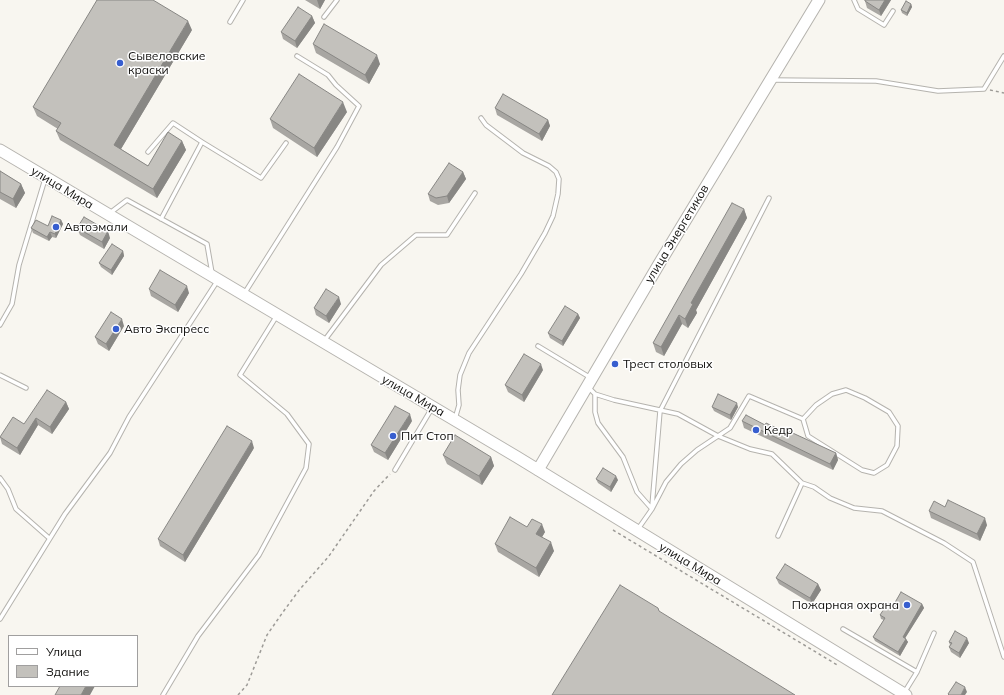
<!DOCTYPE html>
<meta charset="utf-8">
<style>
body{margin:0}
#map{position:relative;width:1004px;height:695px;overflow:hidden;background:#f8f6f0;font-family:Mulish,sans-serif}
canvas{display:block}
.legend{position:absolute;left:8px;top:635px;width:130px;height:52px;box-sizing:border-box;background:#fff;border:1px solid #a09f9f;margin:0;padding:5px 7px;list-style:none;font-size:12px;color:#11100e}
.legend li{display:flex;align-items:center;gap:8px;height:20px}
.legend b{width:20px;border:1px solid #a09f9f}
</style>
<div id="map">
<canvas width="1004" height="695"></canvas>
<ul class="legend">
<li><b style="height:5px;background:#fff"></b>Улица</li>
<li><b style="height:11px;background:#c3c1bc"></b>Здание</li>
</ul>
</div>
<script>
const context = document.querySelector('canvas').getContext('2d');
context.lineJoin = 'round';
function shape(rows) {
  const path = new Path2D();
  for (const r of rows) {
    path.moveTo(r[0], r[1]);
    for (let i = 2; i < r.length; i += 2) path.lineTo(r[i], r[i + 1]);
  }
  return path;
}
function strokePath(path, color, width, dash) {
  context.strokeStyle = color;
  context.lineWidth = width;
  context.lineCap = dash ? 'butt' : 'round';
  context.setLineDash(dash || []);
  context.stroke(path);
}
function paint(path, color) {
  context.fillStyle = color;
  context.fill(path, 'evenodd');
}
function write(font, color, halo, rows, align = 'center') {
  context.font = font + ' Mulish,sans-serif';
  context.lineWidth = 3;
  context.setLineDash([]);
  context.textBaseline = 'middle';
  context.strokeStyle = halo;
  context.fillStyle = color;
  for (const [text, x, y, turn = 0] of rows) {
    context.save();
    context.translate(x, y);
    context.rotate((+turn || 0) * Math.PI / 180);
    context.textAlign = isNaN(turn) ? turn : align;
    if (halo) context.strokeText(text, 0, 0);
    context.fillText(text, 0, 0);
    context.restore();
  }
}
const lane = shape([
 [854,0,858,9,884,25,893,11],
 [324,17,337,0],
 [230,22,243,0],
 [772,80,876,81,938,91,984,89,1004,56],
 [202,142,261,178,286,143],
 [148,152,173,123,202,142,161,219],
 [110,213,127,200,207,244,212,273],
 [244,294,337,147,359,106,336,85,328,75,297,56],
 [0,325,12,304,19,265,45,179],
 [324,341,381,265,416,235,447,235,475,193],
 [538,346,591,378],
 [0,375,26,388],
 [588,387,595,394,614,400,678,414,718,436,750,449,772,454,802,483,814,487,830,498,854,508,882,511,944,543,973,562,1004,657],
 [595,394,595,412,598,423,623,457,637,492,652,509],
 [455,419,459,405,458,390,460,375,469,353,521,274,545,233,553,216,558,194,559,179,556,172,549,166,523,153,486,125,481,118],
 [395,470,432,408],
 [0,478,8,489,16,509,49,538],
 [652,506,660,411,769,198],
 [638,529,652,509,666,482,681,464,697,450,730,428,749,396,803,419,816,405,832,394,846,390,865,398,889,412,898,426,897,446,887,465,874,473,862,470,808,436,803,419],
 [778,536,802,483],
 [0,619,65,514,110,453,129,417,218,280],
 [843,629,917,672],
 [904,693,917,672,934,633],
 [163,695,198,636,259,555,306,468,309,444,287,414,240,375,276,317]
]);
const secondary = shape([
 [0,150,517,457,906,695],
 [538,470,659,264,819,0]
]);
strokePath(lane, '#b5b3ae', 5.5);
strokePath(secondary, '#b5b3ae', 13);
strokePath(shape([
 [990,90,1004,93],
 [613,530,839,666],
 [238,695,247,685,267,635,283,612,300,589,329,556,374,491,390,474]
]), '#9d9b97', 1.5, [3, 3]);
strokePath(lane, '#fff', 3.5);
strokePath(secondary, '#fff', 11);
paint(shape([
 [305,0,325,0,320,9],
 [891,0,881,16,867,8,865,1],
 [911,4,912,7,907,16,902,13,901,10],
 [312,16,315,23,297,48,283,39,281,32],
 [192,30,121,149,148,166,182,141,186,150,157,198,60,140,56,131,58,129,37,116,33,107],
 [313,44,380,64,369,84,316,53],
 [495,108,548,120,550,126,542,141,497,115],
 [347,112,317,157,273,128,270,119],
 [0,171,21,184,25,193,16,208,0,199],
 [463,172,466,179,449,203,438,205,430,201,428,194],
 [744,209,747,218,696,310,697,313,688,328,682,324,664,356,656,352,653,343],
 [61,220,63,224,56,238,52,237,49,241,33,233,31,228,48,226],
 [77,228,110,238,104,249,80,235],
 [123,251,124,256,112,275,101,267,99,263],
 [149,289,189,293,178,312,151,296],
 [341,304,329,323,316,315,314,308],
 [578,314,580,318,563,346,550,338,548,333],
 [124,326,109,351,98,344,95,337],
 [543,370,524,402,508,392,505,385],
 [66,402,69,409,52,434,38,425,20,455,2,444,0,437],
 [712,407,738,407,731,420,714,411],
 [412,421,388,460,374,452,371,445],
 [742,421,765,425,783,431,836,453,838,460,833,470,744,428],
 [254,448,185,562,160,546,158,539],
 [443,455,491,457,494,466,482,485,447,464],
 [596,479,618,480,611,492,598,483],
 [945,507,987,525,980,541,931,518,929,511],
 [527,527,545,532,542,537,554,551,539,577,498,552,495,544],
 [776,578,818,584,821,590,812,604,779,584],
 [922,604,924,608,905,638,906,639,908,642,900,656,875,641,873,637,884,620,881,619,880,615,893,606],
 [949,642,969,643,960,658,951,652,949,647,950,645]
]), '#a8a6a2');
paint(shape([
 [317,0,325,0,320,9],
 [885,0,891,0,881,16,879,10],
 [911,4,912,7,907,16,907,13],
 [312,16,315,23,297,48,295,41],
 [188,21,192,30,118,154,114,145],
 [377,55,380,64,369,84,365,75],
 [343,102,347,112,317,157,314,148],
 [548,120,550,126,542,141,539,134],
 [182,141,186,150,157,198,153,189],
 [463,172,466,179,449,203,447,196],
 [21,184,25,193,16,208,13,199],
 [744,209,747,218,696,310,697,313,688,328,685,319,691,303],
 [61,220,63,224,56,238,55,234],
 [108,231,110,238,104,249,102,242],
 [50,232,52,237,49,241,47,237],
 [123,251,124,256,112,275,111,270],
 [187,286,189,293,178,312,175,305],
 [339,297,341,304,329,323,326,316],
 [578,314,580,318,563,346,562,341],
 [679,315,682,324,664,356,661,347],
 [122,319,124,326,109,351,106,344],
 [541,364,543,370,524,402,522,395],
 [66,402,69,409,52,434,50,427],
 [737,403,738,407,731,420,730,415],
 [410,414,412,421,388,460,385,453],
 [36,418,38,425,20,455,17,448],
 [252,441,254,448,185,562,183,555],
 [836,453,838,460,833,470,830,464],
 [491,457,494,466,482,485,479,476],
 [616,476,618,480,611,492,610,487],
 [985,518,987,525,980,541,977,534],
 [542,524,545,532,539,542,536,534],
 [551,542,554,551,539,577,536,568],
 [818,584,821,590,812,604,810,598],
 [922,604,924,608,904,640,903,637],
 [967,638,969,643,960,658,959,653],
 [906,639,908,642,900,656,898,652],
 [86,686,95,686,90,695,81,695],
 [965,687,967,692,965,695,961,695]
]), '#888784');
const building = shape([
 [97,0,153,0,188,21,114,145,148,166,168,132,182,141,153,189,56,131,61,123,33,107,97,0],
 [865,0,885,0,879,10,865,1,865,0],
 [906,1,911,4,907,13,901,10,906,1],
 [298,7,312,16,295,41,281,32,298,7],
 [324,24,377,55,365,75,313,44,324,24],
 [299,74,343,102,314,148,270,119,299,74],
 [503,94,548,120,539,134,495,108,503,94],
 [449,163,463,172,447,196,436,198,428,194,449,163],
 [0,171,21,184,13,199,0,192,0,171],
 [732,203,744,209,691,303,693,304,685,319,679,315,661,347,653,343,732,203],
 [52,216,61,220,55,234,50,232,47,237,31,228,36,220,48,226,52,216],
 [84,217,108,231,102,242,77,228,84,217],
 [112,244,123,251,111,270,99,263,112,244],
 [160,270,187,286,175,305,149,289,160,270],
 [326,289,339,297,326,316,314,308,326,289],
 [565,306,578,314,562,341,548,333,565,306],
 [111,312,122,319,106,344,95,337,111,312],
 [524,354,541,364,522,395,505,385,524,354],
 [47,390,66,402,50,427,36,418,17,448,0,437,13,417,24,424,47,390],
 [718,394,737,403,730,415,712,407,718,394],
 [395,406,410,414,385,453,371,445,395,406],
 [746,415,765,425,766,423,783,431,784,429,836,453,830,464,742,421,746,415],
 [227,426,252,441,183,555,158,539,227,426],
 [455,435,491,457,479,476,443,455,455,435],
 [603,468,616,476,610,487,596,479,603,468],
 [948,500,985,518,977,534,929,511,934,501,945,507,948,500],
 [510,517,527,527,532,519,542,524,536,534,551,542,536,568,495,544,510,517],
 [785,564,818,584,810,598,776,578,785,564],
 [620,585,658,608,659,611,795,695,552,695,620,585],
 [901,592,922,604,903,637,906,639,898,652,873,637,885,618,880,615,888,603,893,606,901,592],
 [955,631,967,638,959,653,949,647,952,643,949,642,955,631],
 [956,682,965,687,961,695,949,695,948,694,956,682],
 [60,686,86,686,81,695,55,695,60,686]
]);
paint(building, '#c3c1bc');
strokePath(building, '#888784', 1);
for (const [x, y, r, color] of [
 [120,63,4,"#375ecf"],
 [56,227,4,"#375ecf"],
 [116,329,4,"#375ecf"],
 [615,364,4,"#375ecf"],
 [756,430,4,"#375ecf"],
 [393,436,4,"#375ecf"],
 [907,605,4,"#375ecf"]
]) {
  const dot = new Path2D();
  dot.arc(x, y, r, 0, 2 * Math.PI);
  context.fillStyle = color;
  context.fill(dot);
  strokePath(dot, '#fff', 1.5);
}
write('12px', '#11100e', '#fff', [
 ["Сывеловские",128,56],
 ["краски",128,70],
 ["Автоэмали",64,227],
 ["Авто Экспресс",124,329],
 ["Трест столовых",623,364],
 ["Кедр",764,430],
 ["Пит Стоп",401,436],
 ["Пожарная охрана",899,605,"right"]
], 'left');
write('12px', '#11100e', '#fff', [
 ["улица Мира",62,188,31],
 ["улица Энергетиков",677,234,-59],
 ["улица Мира",413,396,30],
 ["улица Мира",690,564,31]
]);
</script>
